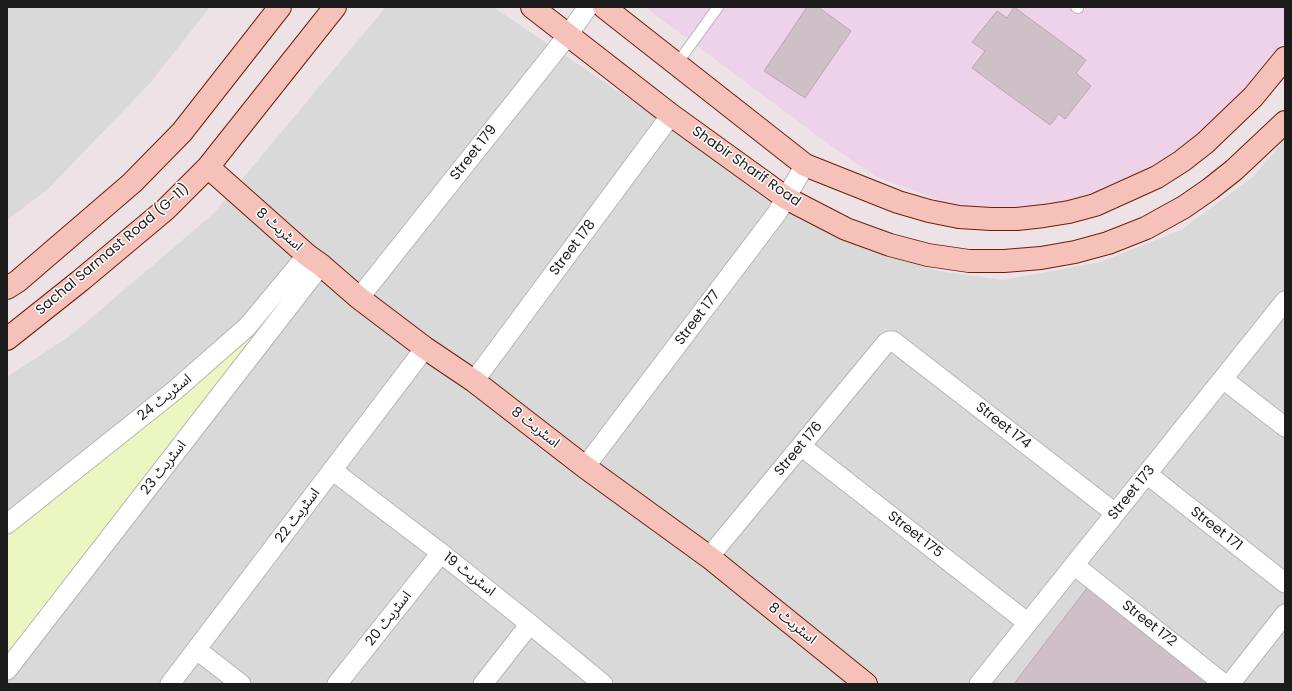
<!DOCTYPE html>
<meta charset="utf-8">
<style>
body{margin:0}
#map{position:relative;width:1292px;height:691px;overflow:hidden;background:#ede2e5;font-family:Poppins,sans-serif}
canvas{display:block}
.frame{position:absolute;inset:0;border:8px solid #1c1c1c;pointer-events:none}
</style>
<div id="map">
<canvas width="1292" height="691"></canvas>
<div class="frame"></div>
</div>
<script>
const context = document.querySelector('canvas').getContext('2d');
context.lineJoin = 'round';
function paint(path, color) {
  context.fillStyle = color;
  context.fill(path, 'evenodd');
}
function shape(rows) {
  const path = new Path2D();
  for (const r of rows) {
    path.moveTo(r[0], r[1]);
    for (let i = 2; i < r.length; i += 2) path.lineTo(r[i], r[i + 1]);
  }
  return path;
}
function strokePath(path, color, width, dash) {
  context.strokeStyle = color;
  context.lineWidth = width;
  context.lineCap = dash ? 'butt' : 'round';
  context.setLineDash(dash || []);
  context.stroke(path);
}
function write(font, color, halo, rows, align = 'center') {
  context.font = font + ' Poppins,"Noto Sans Arabic",sans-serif';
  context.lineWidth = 3;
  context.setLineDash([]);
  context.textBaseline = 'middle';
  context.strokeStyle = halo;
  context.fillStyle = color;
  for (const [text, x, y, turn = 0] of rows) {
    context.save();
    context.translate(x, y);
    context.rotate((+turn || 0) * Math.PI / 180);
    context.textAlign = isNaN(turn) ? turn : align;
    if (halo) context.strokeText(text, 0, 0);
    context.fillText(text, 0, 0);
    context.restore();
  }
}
paint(shape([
 [7,7,210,7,150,83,48,189,7,220],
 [386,7,493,7,823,229,938,271,1003,280,1101,262,1181,230,1253,177,1285,139,1285,684,7,684,7,377,70,336,213,214]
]), '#dad9da');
paint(shape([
 [645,7,1285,7,1285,38,1255,80,1209,127,1162,159,1118,185,1077,203,1029,210,980,208,942,201,877,177,838,151]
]), '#edd2e9');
paint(shape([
 [315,267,7,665,7,528]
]), '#ecf6c0');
const building = shape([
 [807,7,818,7,851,31,805,98,764,71,807,7],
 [1014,7,1086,60,1076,73,1091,86,1065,119,1059,114,1050,125,972,68,985,51,972,42,997,11,1007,18,1014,7],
 [1087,588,1209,684,1014,684,1087,588]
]);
paint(building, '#cfc0c7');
strokePath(building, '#bea6b1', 1);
const lane = shape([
 [1076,7,1078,8],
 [676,65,718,7]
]);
const street = shape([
 [359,298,568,35,588,7],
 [1223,379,1285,427],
 [474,381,671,115],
 [801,446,1028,623],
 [585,467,777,213,805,165],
 [332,470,441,553,530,624,603,684],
 [1147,474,1285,583],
 [7,524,174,391,247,327,307,255],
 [709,557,886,343,889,341,893,341,1115,513],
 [1074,565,1224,684],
 [197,650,241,684],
 [7,670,321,265],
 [170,684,425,348],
 [337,684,441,553],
 [483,684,530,624],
 [979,684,1285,301],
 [1230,684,1285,614]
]);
const secondary = shape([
 [532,7,671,115,786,198,846,229,890,245,928,255,969,261,1004,261,1041,258,1075,252,1108,243,1146,228,1184,207,1210,189,1234,170,1285,122],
 [604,7,805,165,898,202,929,211,959,217,991,219,1017,219,1044,216,1069,212,1095,205,1157,177,1182,161,1205,143,1253,97,1285,58],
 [208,167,307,255,321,265,359,298,425,348,474,381,585,467,709,557,866,684],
 [7,288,18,281,132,183,182,132,280,7],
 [7,339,80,281,166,209,208,167,335,7]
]);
strokePath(lane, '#b5b5b5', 12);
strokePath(street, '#b5b5b5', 21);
strokePath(secondary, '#6c1f0a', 24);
strokePath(lane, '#fff', 10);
strokePath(street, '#fff', 19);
strokePath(secondary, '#f6c1b8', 22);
write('14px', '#1c1c1c', '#fff', [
 ["Street 179",474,153,-52],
 ["Shabir Sharif Road",746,167,35],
 ["اسٹریٹ 8",279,230,42],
 ["Street 178",573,248,-53],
 ["Sachal Sarmast Road (G-11)",113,250,-40],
 ["Street 177",698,318,-53],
 ["اسٹریٹ 24",165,398,-39],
 ["Street 174",1003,426,38],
 ["اسٹریٹ 8",535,428,38],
 ["Street 176",799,449,-50],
 ["اسٹریٹ 23",164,468,-52],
 ["Street 173",1132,493,-51],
 ["اسٹریٹ 22",298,516,-53],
 ["Street 171",1216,529,38],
 ["Street 175",915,535,38],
 ["اسٹریٹ 19",469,575,38],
 ["اسٹریٹ 20",389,619,-52],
 ["اسٹریٹ 8",792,624,39],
 ["Street 172",1149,624,38]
]);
</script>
